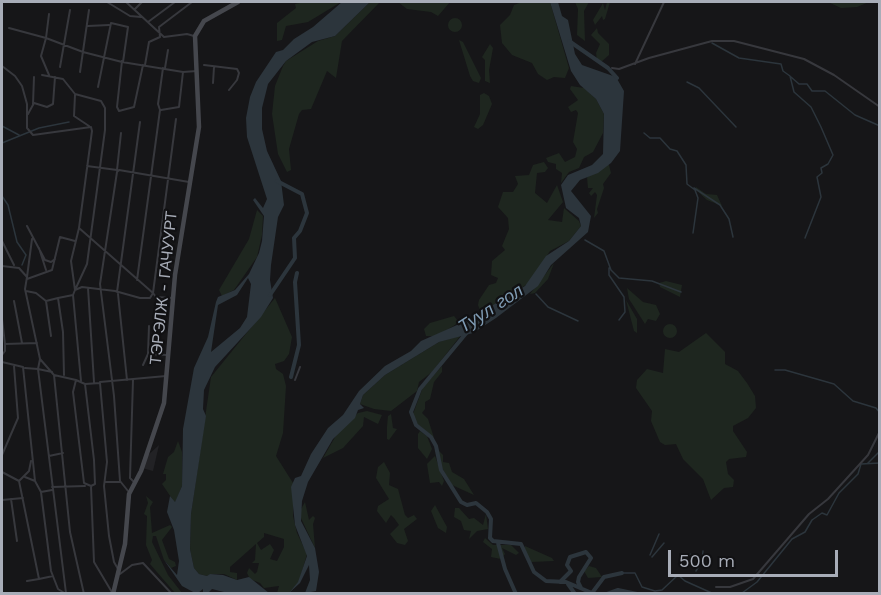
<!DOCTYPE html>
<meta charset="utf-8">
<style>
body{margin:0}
#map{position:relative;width:881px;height:595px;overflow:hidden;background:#161618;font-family:"Work Sans",sans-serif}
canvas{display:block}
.frame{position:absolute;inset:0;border:3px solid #a8adb8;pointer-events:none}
.scale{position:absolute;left:668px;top:550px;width:170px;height:27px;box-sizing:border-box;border:3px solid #a8adb8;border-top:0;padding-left:8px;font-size:18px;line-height:21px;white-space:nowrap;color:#a8adb8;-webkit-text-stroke:4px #111113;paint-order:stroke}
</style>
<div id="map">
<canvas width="881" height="595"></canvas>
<div class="frame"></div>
<div class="scale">500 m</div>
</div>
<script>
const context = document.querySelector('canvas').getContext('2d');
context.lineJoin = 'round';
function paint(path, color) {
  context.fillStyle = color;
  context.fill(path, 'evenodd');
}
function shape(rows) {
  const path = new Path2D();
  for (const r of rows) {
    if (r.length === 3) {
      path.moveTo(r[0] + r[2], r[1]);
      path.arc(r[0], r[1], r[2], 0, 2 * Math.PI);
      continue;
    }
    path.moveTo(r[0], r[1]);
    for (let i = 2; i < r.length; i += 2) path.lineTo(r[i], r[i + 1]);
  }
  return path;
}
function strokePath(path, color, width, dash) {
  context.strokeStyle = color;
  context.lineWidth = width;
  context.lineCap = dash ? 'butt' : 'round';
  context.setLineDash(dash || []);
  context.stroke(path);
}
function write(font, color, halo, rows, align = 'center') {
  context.font = font + ' "Work Sans",sans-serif';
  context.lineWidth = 4.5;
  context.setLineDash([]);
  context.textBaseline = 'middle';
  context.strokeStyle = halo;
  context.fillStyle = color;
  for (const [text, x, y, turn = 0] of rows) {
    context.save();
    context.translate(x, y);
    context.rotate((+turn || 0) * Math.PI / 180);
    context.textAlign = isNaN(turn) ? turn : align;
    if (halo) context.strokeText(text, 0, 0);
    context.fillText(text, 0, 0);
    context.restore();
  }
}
paint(shape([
 [159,445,153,471,142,468,145,458]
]), '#222225');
paint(shape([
 [305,2,341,2,308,22,286,26,282,40,277,41,277,23,296,8,295,4],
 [370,2,380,2,342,41,336,78,327,71,311,109,302,110,299,114,289,149,291,170,287,172,278,154,272,114,275,86,283,66,286,61,318,41,335,36],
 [398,2,450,2,438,16,431,12,407,9],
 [522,2,550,2,569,68,565,78,554,77,547,80,538,74,532,63,512,55,502,43,500,25,510,15,514,5],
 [575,2,589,2,584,11,585,41,577,35,578,9],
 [607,2,610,2,605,19,603,20,602,16,595,25,593,20,603,3,605,10],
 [828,2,869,2,857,7,841,8],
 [455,25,7],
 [597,28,598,33,609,44,609,55,600,63,597,60,596,53,600,44,591,35],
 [459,40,463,42,481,78,479,83,473,81,470,76],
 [490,44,493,48,489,70,490,83,485,81,485,60,482,57],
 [571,86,584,88,596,99,604,114,603,133,593,152,584,157,579,168,569,172,561,183,562,173,556,169,556,164,548,162,546,158,559,153,565,162,575,157,577,149,573,142,578,113,576,110,571,112,568,107,578,100,570,89],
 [484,93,489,96,492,104,483,125,478,129,474,127,480,114,480,95],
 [544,162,548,168,545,172,537,173,535,193,547,203,557,185,563,202,548,220,562,222,564,208,579,221,581,226,569,241,550,251,529,283,481,313,478,305,479,300,489,285,496,283,498,278,491,275,492,261,505,250,502,246,509,229,508,218,498,207,503,192,513,192,518,184,515,176,529,175,533,165],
 [607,165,609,165,611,173,603,184,604,188,597,209,598,213,594,218,597,195,595,192,591,196,589,193,593,188,588,188,587,177],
 [696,187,706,194,717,195,722,206,707,200,695,189],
 [257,210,263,216,262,235,257,257,234,290,222,296,219,290,249,239],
 [554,263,548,279,535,293,530,294],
 [666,281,682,285,680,297,660,287,659,283],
 [627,288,643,302,656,305,660,314,656,321,648,319,645,324,629,299],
 [275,298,292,337,289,354,284,361,275,364,276,369,283,374,286,386,283,433,276,456,293,483,293,516,297,533,307,554,299,582,289,593,277,593,279,586,264,588,260,583,250,579,247,573,249,568,255,574,257,572,259,563,252,563,255,560,256,544,230,567,230,572,237,573,237,580,224,574,211,574,207,576,199,574,194,568,190,549,191,514,211,377],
 [264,533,284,539,284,547,277,561,270,559,274,550,270,544,261,550,257,543,264,537],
 [626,300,637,319,637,333,634,331],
 [454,316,458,321,455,325,436,336,426,336,424,329,430,323],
 [670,331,7],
 [706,333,725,352,725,364,738,371,747,383,755,396,756,408,748,418,733,426,733,431,747,452,746,457,729,459,726,462,728,474,734,480,733,487,724,488,711,500,703,479,683,459,676,444,665,445,660,442,651,421,652,411,636,388,637,380,647,369,663,373,665,349,679,352],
 [461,335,432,372,419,382,417,391,391,411,374,409,360,404,363,395,385,375,439,342],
 [442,366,442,372,434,382,430,399,425,402,425,409,422,413,428,419,434,438,414,421,413,414,423,387],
 [367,411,382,415,378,424,364,417,363,426,343,448,323,458,338,432,358,413],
 [391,414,393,428,397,429,389,440,387,439,387,427,388,416],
 [420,431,427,436,432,449,427,459,418,448,418,434],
 [178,441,182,452,182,486,175,503,162,484,166,480,166,474,163,474,168,457,174,452],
 [438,450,443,455,443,462,449,463,452,472,464,479,474,495,452,485,439,463],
 [435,456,444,481,442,486,439,482,430,483,427,464],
 [384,462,390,473,389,485,398,489,405,515,408,518,414,515,417,519,404,529,408,541,405,545,397,543,390,534,399,525,394,518,391,515,386,523,377,511,378,506,389,499,376,478,378,467],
 [146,496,153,502,150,507,152,533,170,525,172,527,162,540,169,559,175,562,176,566,171,568,164,560,156,536,153,536,152,542,168,575,182,593,175,593,150,564,152,560,146,545,147,516,144,514,148,503],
 [305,502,309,520,313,516,315,518,313,524,315,548,300,516,300,511],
 [435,505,447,527,446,533,438,528,431,511],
 [455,508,459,508,469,519,474,518,483,525,486,514,488,529,477,531,469,539,471,531,464,530,461,521,454,517],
 [485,538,493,545,511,545,519,553,516,555,502,548,505,554,501,559,491,557,492,549,483,542],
 [525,546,552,558,554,561,531,562,524,552],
 [589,566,596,568,602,577,588,578,584,571]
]), '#1e261f');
paint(shape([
 [342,2,370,2,335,36,312,42,286,61,268,84,262,108,262,129,267,151,281,181,284,205,278,217,271,265,270,280,273,298,261,317,215,367,204,390,203,409,206,416,191,514,190,549,194,568,199,574,207,576,210,574,223,575,237,580,249,577,269,593,228,593,212,589,208,593,203,593,203,589,198,593,195,593,182,586,164,560,177,575,179,561,174,530,167,512,170,496,175,502,182,486,183,429,194,368,208,337,216,302,218,297,235,290,249,274,259,253,262,241,264,216,253,200,255,198,263,208,267,199,247,137,246,118,250,97,256,82,276,52,283,50,294,39,313,27],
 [248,278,251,284,247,317,240,328,211,352,218,305,237,295],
 [550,2,558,2,562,16,568,20,575,54,582,65,616,77,624,91,620,151,611,163,598,173,580,180,571,191,591,216,588,232,551,265,538,286,496,318,473,333,439,342,385,375,363,395,360,404,364,408,358,410,355,418,333,439,308,482,302,501,301,521,315,548,319,572,316,591,305,593,310,580,309,565,300,583,289,593,298,582,307,556,295,525,291,487,295,478,301,476,311,454,328,428,343,415,359,391,385,366,411,351,421,341,466,321,525,286,546,256,569,241,581,226,579,218,566,208,561,185,568,175,592,165,603,154,604,114,596,99,580,85,571,71]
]), '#2c353c');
strokePath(shape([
 [712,43,739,58,781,64,783,71,790,76,794,92,811,107,821,127,833,155,828,164,821,168,822,173,817,177,821,197,805,238],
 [791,77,799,84,807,84,812,91,825,91,855,115,880,126],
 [687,82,699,88,736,127],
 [2,126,19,135],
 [644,133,650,138,660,138,670,149,677,151,686,165,687,184,695,190,698,198,693,233],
 [2,143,39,128,69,122],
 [694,188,720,205,729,219,733,237],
 [2,196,8,205,17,242,26,255,22,265],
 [585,240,604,251,611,270,619,278,652,281,681,292],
 [609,268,609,275,624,297,625,312,619,320],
 [536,294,548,307,578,321],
 [775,370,785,370,834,384,853,401,876,408,880,413],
 [868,463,880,451],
 [650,555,659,534],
 [652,557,664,543],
 [680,565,690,554],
 [696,571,702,561,703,551],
 [622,573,635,573,642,587,655,591,662,590,678,575,685,581,714,594],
 [742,593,757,582,792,539,805,532,812,520,822,513,827,515,839,493,858,474,861,464,880,463]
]), '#2c353c', 1.5);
strokePath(shape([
 [569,41,608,68,617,78],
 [270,295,295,258,294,238,300,231,307,213,302,194,277,181],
 [468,331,420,389,411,412,416,425,431,437,436,446,441,470,461,502,467,505,476,503,487,512,491,519,490,538,493,541,521,544,534,572,546,581,566,582,592,593,604,577,622,573],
 [291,377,299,345,295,282,297,273],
 [498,543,505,569,516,594],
 [560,582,571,571,567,565,570,557,586,552,591,558,579,577,578,582,581,588],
 [568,584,575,594],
 [607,594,618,590,637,594]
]), '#2c353c', 4);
strokePath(shape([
 [107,2,130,16,141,17],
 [126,2,164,37,187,34,194,36],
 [135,9,142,2],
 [49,14,46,38,83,52,122,62,183,72,197,71],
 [148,22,175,2],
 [88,26,109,25],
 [9,28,46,38,41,56,49,75],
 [122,61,117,107,119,111,134,107,143,65],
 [635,64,664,2],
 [145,65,149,42,160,37,159,27,192,2],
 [204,65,237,69,239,73,237,80,229,90],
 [2,66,15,76,22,86,27,104,27,128,33,135,91,127,92,131,79,228,153,293,150,298,140,298,115,291,82,287,75,290,73,295,58,298],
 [60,67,70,10],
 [165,68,168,50],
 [612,68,619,69,649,58,712,41,734,41,804,59,834,75,880,107],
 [80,72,89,10],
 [42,75,63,79,75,94,101,101,105,108,105,130,87,264,75,290],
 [213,83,214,67],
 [98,87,111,23,128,27,123,62],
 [75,95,74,116,89,126],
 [33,104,34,77],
 [161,110,179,107,183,72],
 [28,114,34,103,47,107,53,104,55,77],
 [87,166,117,170,121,133],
 [27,226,45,260,51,262,55,259],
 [2,241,14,265],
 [39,248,46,270],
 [2,266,19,268,27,277,25,289,40,359,54,375,70,532,84,594],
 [27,277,32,239],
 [27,279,52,270,60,237,75,241],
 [137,280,160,110,158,104,163,68],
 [88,288,94,382],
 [75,290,71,261,79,228],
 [26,291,36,293,46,301],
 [117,292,140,122],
 [118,294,127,380],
 [73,295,81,381],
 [173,298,156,297,153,293,176,119],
 [14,301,22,343],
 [2,319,5,344,37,343],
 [149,326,148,354,166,355],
 [51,336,46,301,58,298,63,332,64,375],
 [2,355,5,351,5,344],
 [40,359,38,369,52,372],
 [2,362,23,367,35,481,41,492,51,571,58,589,66,594],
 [143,365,148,354],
 [25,368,38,369,66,593],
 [54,375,76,380,73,392,84,483,91,486,94,562,113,594],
 [76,380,85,384,94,460,95,484,91,486],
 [133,380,130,478,134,482],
 [295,380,300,367],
 [100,382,166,376],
 [85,384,100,383,107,462,104,486,109,536,114,562,118,569],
 [2,405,2,431],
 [2,455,18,418,14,366],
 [49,456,63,453],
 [2,472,19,481,39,579,53,576],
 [25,477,35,481],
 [19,481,29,471,31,461],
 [105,482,120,482],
 [52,487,85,486],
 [128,491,120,481,114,396,100,284,117,172,119,170,189,182],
 [41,492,52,490],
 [11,499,17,541],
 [2,500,23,498],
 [120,574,132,565,143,563,172,594],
 [27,581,39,579],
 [716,587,730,587,753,579,809,514,828,499,868,455,880,431]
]), '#37383d', 2);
strokePath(shape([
 [113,594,125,544,129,494,141,471,164,403,175,275,199,127,195,36,204,21,238,2]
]), '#45474d', 4.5);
write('16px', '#a8adb8', '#111113', [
 ["ТЭРЭЛЖ - ГАЧУУРТ",164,288,-84]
]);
write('italic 18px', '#7f9bb3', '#111113', [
 ["Туул гол",491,309,-33]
]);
</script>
